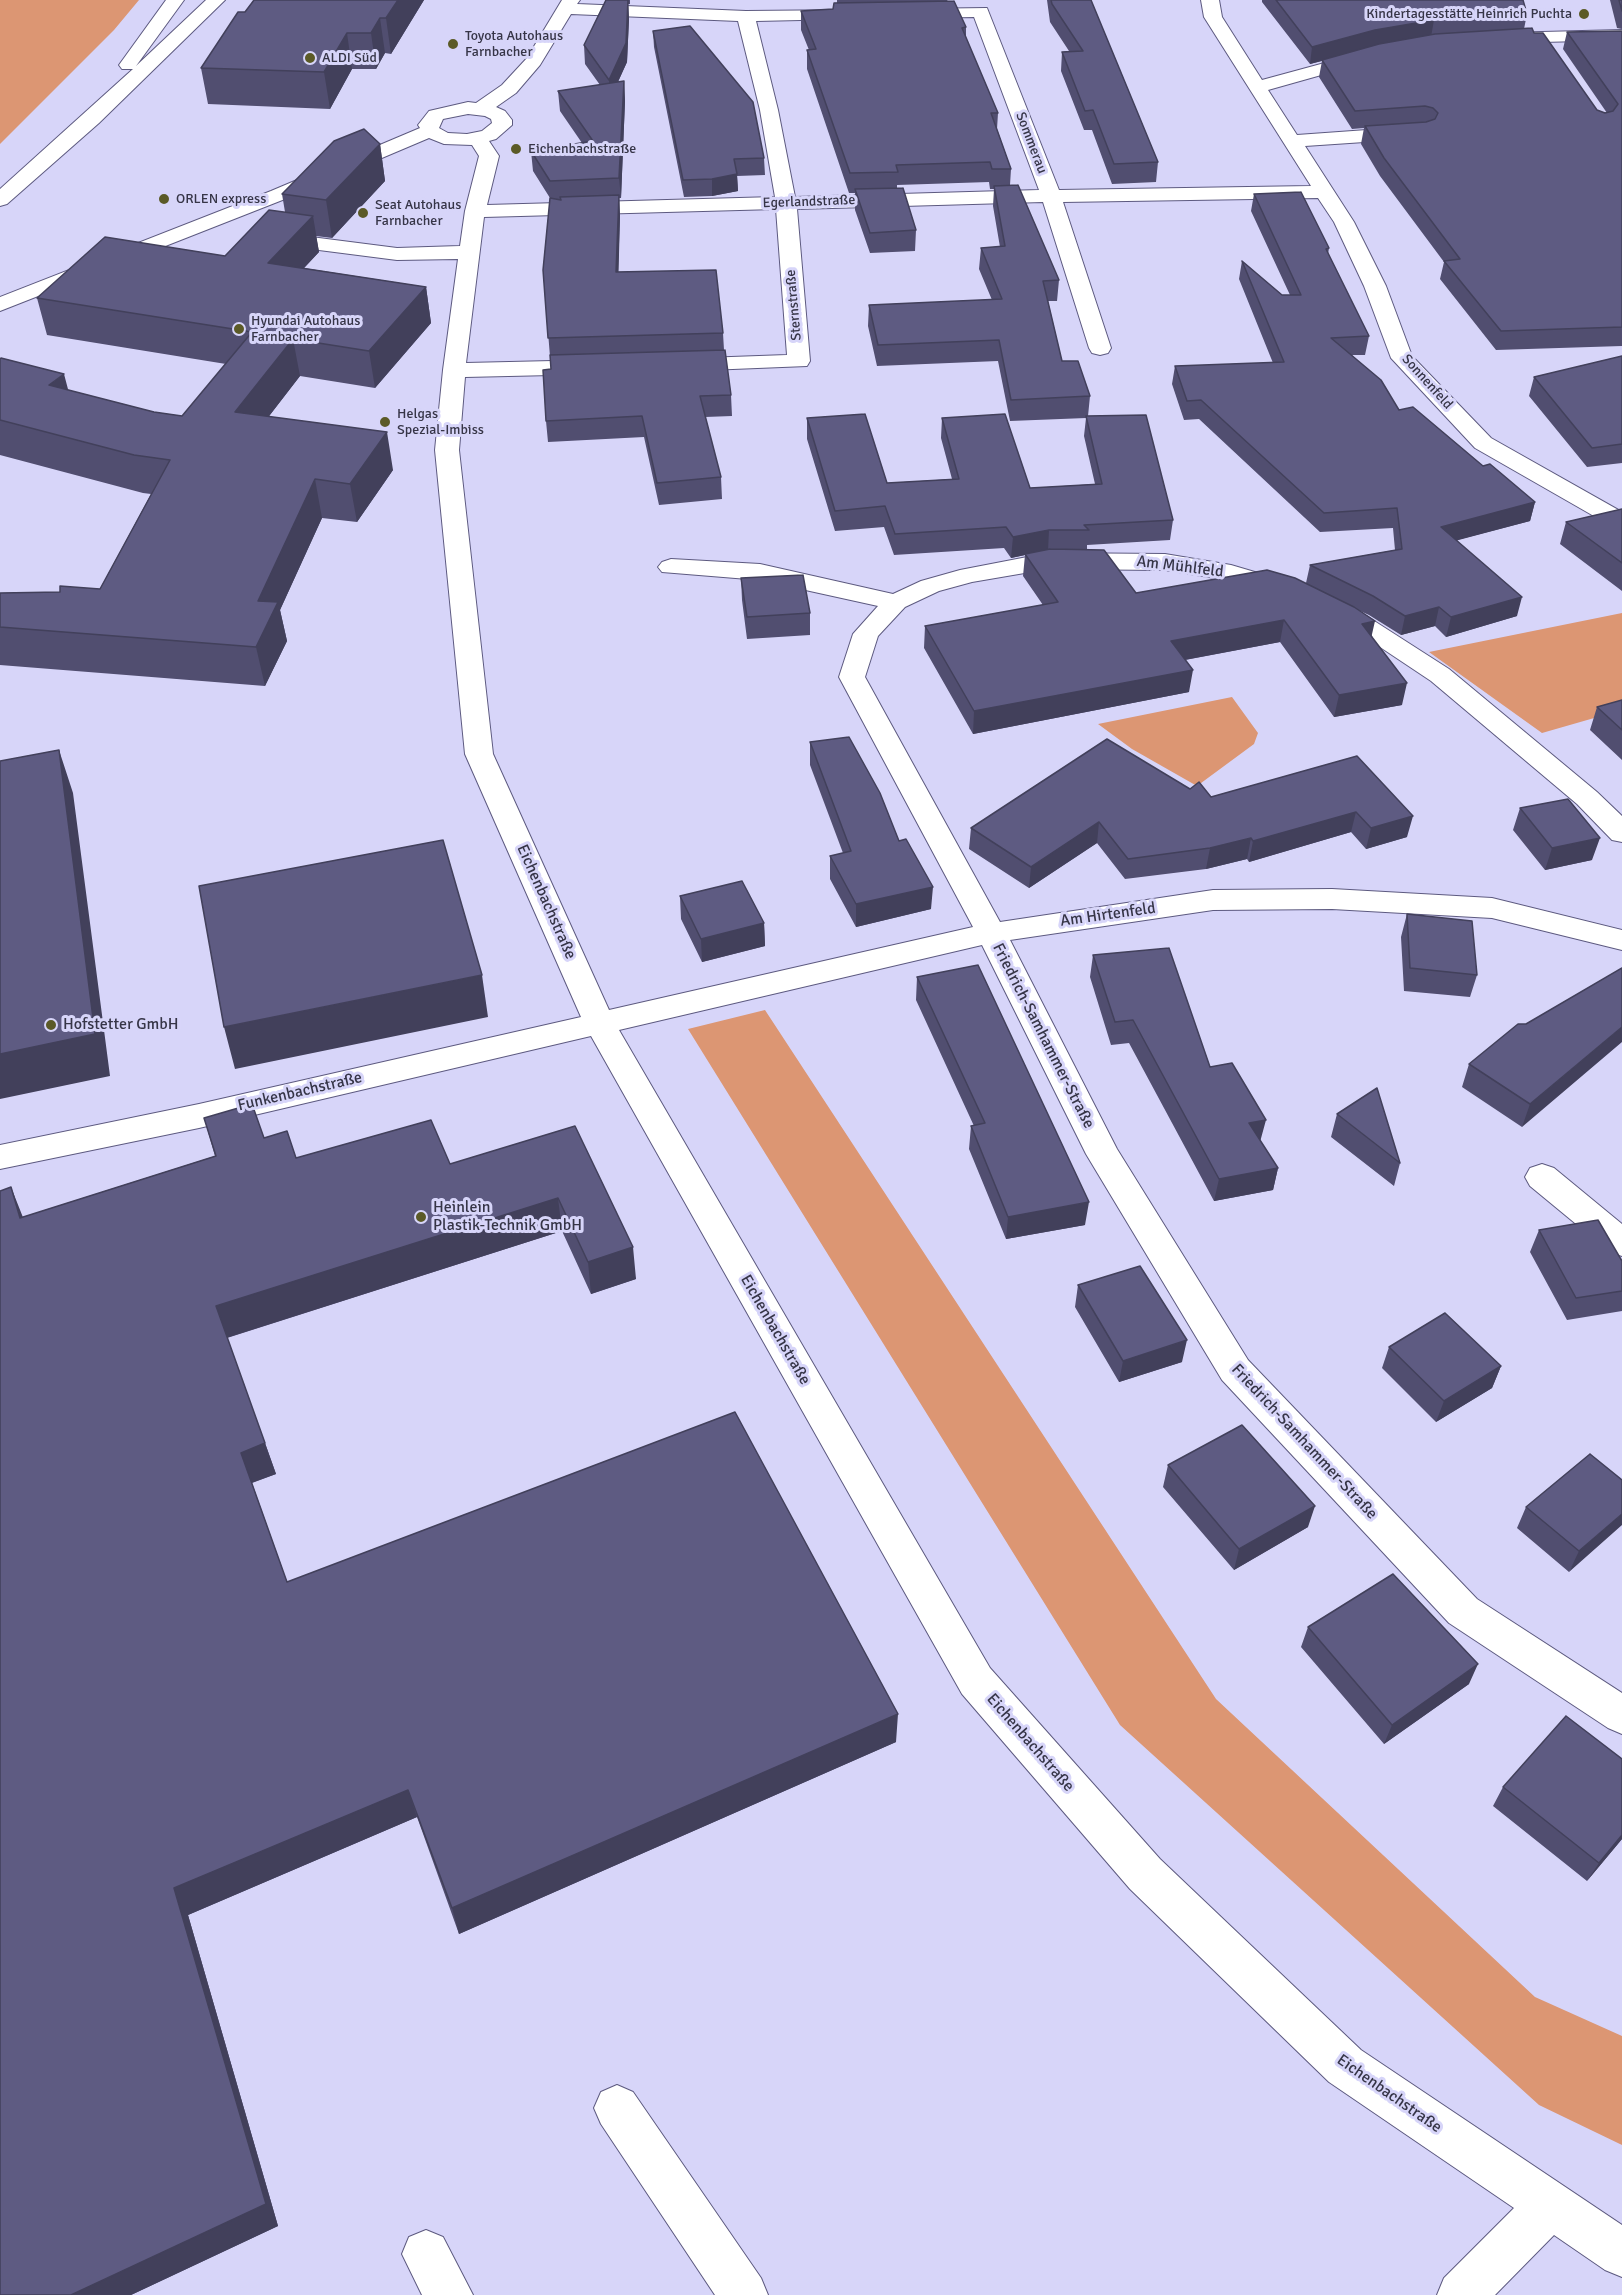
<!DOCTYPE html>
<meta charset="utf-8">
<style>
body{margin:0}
canvas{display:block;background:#d7d5f9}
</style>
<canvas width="1622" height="2295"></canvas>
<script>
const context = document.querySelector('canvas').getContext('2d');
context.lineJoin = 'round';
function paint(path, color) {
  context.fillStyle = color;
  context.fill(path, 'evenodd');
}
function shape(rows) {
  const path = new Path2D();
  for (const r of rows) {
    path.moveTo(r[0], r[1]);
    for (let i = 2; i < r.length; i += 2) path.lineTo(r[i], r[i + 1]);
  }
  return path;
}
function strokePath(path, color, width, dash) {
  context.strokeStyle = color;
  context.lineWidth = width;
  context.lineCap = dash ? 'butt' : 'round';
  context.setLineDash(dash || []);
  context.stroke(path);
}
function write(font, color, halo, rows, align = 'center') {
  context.font = font + ' Signika,sans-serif';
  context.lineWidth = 6;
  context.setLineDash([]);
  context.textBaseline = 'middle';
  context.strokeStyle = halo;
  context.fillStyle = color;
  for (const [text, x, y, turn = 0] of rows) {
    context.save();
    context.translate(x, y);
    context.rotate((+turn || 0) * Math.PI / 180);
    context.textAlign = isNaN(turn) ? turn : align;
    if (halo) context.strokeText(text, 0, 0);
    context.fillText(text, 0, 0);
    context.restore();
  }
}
paint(shape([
 [0,0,139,0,114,30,0,144],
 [1622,613,1622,710,1542,733,1429,652],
 [1232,697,1258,733,1254,744,1197,786,1132,749,1098,724],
 [765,1010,1216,1699,1535,1997,1622,2036,1622,2145,1539,2105,1120,1725,688,1029]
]), '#dc9673');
const minor = shape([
 [562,0,580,0,577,4,746,11,852,10,855,14,852,18,846,19,756,21,778,110,795,197,1039,190,974,17,916,18,910,17,907,13,910,9,987,8,1059,190,1311,186,1204,17,1201,0,1219,0,1222,17,1262,80,1365,52,1371,53,1374,57,1371,61,1268,90,1297,135,1409,127,1416,129,1419,133,1416,137,1409,139,1305,146,1354,222,1386,286,1412,356,1491,438,1622,512,1622,529,1613,527,1475,448,1391,358,1364,286,1334,222,1318,198,1063,202,1111,348,1108,353,1100,355,1092,353,1089,348,1043,202,797,209,810,361,807,366,683,371,675,369,672,364,675,359,787,355,776,209,484,217,466,363,596,360,604,362,607,367,604,372,596,374,465,377,459,450,493,754,609,1010,973,927,839,677,853,634,878,606,760,580,662,572,658,567,662,562,671,559,760,564,893,594,921,581,960,570,1048,553,1165,554,1231,565,1292,583,1296,588,1292,593,1283,596,1228,580,1165,570,1048,569,972,582,939,591,905,607,878,636,865,677,1000,922,1213,890,1332,889,1492,898,1622,930,1622,950,1492,918,1332,909,1213,910,1010,940,1117,1149,1248,1360,1477,1599,1622,1693,1622,1734,1608,1728,1449,1623,1222,1380,1086,1154,982,945,619,1030,990,1668,1160,1859,1361,2050,1622,2225,1622,2277,1605,2270,1554,2235,1495,2295,1437,2295,1444,2278,1514,2208,1329,2082,1130,1889,962,1694,591,1036,199,1128,0,1169,0,1145,199,1104,581,1017,465,754,435,450,443,370,458,259,397,260,272,244,265,242,262,238,265,234,272,232,397,248,460,246,465,211,479,156,472,145,444,144,429,138,285,199,0,311,0,297,271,191,420,128,418,125,429,111,468,102,476,103,502,85,527,58,562,0],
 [571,14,738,21,760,110,775,197,487,205,499,156,489,141,496,139,512,125,512,120,505,111,496,107,516,93,540,65,571,14],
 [468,114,485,116,491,119,492,123,482,131,467,134,448,133,439,128,443,119,468,114],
 [1622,30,1622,40,1502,43,1496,42,1493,38,1496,34,1502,33,1622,30],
 [1333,601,1368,617,1449,669,1597,792,1622,816,1622,842,1612,840,1577,804,1431,681,1350,627,1324,614,1320,609,1324,604,1333,601],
 [1542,1164,1554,1168,1622,1224,1622,1256,1610,1252,1530,1186,1525,1177,1530,1168,1542,1164],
 [617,2085,633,2092,761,2278,768,2295,715,2295,601,2124,594,2108,601,2092,617,2085],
 [426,2230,443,2237,473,2295,422,2295,402,2254,409,2237,426,2230]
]);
const major = shape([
 [166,0,184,0,136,66,206,0,225,0,99,123,7,204,0,206,0,189,133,69,122,69,119,65,166,0]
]);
strokePath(minor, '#5d5a80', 2);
strokePath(major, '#5d5a80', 2);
paint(minor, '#fff');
paint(major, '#fff');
paint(shape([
 [254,0,424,0,391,54,385,53,376,69,352,69,330,109,208,104,201,68],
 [606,0,630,0,630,4,628,4,629,19,627,62,618,82,624,81,625,101,621,198,619,198,620,216,618,272,723,333,724,350,731,395,732,416,705,417,721,477,722,499,659,505,644,437,548,442,546,421,551,369,543,270,550,198,533,171,531,151,582,143,560,111,558,91,600,85,585,64,584,45],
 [837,0,947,0,966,27,966,38,998,113,997,129,1011,169,1010,185,1059,280,1057,301,1048,301,1062,361,1090,396,1088,416,1173,520,1170,540,1087,545,1087,550,1136,593,1306,583,1310,565,1395,550,1393,528,1320,532,1199,419,1184,420,1172,384,1175,366,1273,363,1239,279,1242,261,1282,295,1290,295,1251,211,1254,194,1329,248,1328,254,1369,336,1365,355,1352,355,1399,410,1483,466,1535,502,1530,521,1457,540,1517,616,1446,637,1435,626,1401,635,1369,615,1358,610,1372,636,1402,705,1334,717,1280,642,1185,660,1189,692,973,734,924,648,925,626,1043,605,1023,576,1025,555,1011,558,1004,548,894,555,884,527,835,531,807,439,807,418,887,483,952,479,941,438,942,418,1030,488,1095,484,1084,436,1086,418,1010,421,998,361,877,366,868,326,869,305,992,300,979,269,981,248,1000,247,993,206,994,189,990,189,989,182,897,185,897,188,916,230,915,251,870,253,855,210,855,193,849,193,807,69,807,50,809,50,801,30,801,11,833,9,837,3],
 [1047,0,1091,0,1158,162,1156,182,1112,184,1092,130,1084,130,1061,71,1062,52,1069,51,1050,22],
 [1262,0,1523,0,1527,14,1524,29,1534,33,1597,110,1605,113,1607,113,1563,49,1567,32,1622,31,1622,346,1496,350,1440,279,1444,262,1380,176,1361,144,1364,128,1352,129,1319,77,1322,61,1310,64,1262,2],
 [1610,0,1622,0,1622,29,1617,28],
 [653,31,764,158,765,175,737,176,738,191,712,196,684,197,654,47],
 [380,144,385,181,332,238,316,236,319,252,304,268,426,287,431,323,375,388,300,376,269,416,393,470,357,522,322,518,280,610,287,641,265,686,0,665,0,593,60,592,100,589,151,494,143,493,0,455,0,359,68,390,154,412,182,416,226,364,47,335,37,298,225,256,285,212,282,194],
 [1622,356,1622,463,1587,467,1529,396,1534,377],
 [1622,509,1622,591,1560,544,1566,522],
 [741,578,810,613,810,635,747,639,742,600],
 [1622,700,1622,760,1590,730,1597,707],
 [810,742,899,841,931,909,856,927,830,879,830,856,843,853,810,765],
 [1357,756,1407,837,1366,849,1351,832,1249,862,1247,859,1206,869,1125,879,1097,843,1029,888,969,849,971,828,1190,789,1211,797],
 [1520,808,1592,860,1545,870,1513,830],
 [680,896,764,923,765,946,702,962,681,919],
 [1407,914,1477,975,1470,997,1404,991,1401,937],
 [1093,955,1210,1067,1278,1168,1273,1190,1214,1201,1129,1043,1111,1045,1090,977],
 [1622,968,1522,1127,1462,1087,1469,1064,1526,1024],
 [917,977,1085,1225,1006,1239,969,1149,971,1126,974,1126,916,1000],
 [1337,1114,1400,1163,1394,1186,1331,1137],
 [204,1118,264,1138,296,1158,450,1164,575,1126,636,1279,591,1294,562,1231,227,1338,265,1443,276,1474,252,1483,287,1582,896,1742,459,1934,417,1817,188,1915,278,2226,131,2295,0,2295,23,1217,215,1156],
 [1539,1230,1622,1261,1622,1311,1567,1320,1530,1252],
 [1078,1285,1182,1362,1119,1382,1075,1307],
 [1389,1347,1501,1366,1492,1388,1436,1422,1382,1368],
 [1168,1465,1308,1527,1234,1570,1163,1487],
 [1622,1480,1569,1572,1517,1528,1526,1507],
 [1308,1627,1469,1684,1384,1744,1301,1647],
 [1503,1787,1622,1839,1587,1881,1493,1806]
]), '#514e70');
paint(shape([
 [398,0,424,0,391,54,386,18],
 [628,0,629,19,627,62,610,99,609,80],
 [380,18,385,53,376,69,371,33],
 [1434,20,1431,37,1372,47,1310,64,1312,47,1375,30],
 [347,33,352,69,330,109,324,72],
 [624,81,625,101,621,198,619,178],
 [380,144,385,181,332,238,326,200],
 [737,174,738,191,712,196,712,179],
 [619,195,620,216,618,292,616,272],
 [313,216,319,252,275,299,268,263],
 [426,287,431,323,375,388,369,351],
 [293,339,300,376,243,450,235,412],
 [64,374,74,412,49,385],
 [387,432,393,470,357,522,350,484],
 [315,479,322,518,280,610,287,641,265,686,256,647,258,601],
 [1535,502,1530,521,1436,546,1441,527],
 [1049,530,1048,551,1025,554,1025,555,1011,558,1013,537],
 [1522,597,1517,616,1446,637,1451,617],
 [1439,607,1435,626,1401,635,1405,616],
 [1284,620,1280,642,1168,663,1171,641],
 [1375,621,1370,643,1362,624],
 [1193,670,1189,692,973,734,974,711],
 [1407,683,1402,705,1334,717,1339,695],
 [59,750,73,793,110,1076,0,1099,0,1054],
 [1356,812,1351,832,1249,862,1253,841],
 [1413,816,1407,837,1366,849,1371,828],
 [1099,822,1097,843,1029,888,1031,867],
 [1251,838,1247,859,1206,869,1210,848],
 [1600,838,1592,860,1545,870,1552,848],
 [933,887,931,909,856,927,856,904],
 [764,923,765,946,702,962,701,939],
 [482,975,488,1017,235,1069,224,1027],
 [1622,1027,1622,1042,1522,1127,1530,1104],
 [1266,1120,1260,1142,1249,1123],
 [1278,1168,1273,1190,1214,1201,1219,1179],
 [11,1187,24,1220,20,1218],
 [558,1198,562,1231,226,1338,216,1306],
 [1089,1202,1085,1225,1006,1239,1008,1217],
 [633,1247,636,1279,591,1294,588,1262],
 [1187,1340,1182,1362,1119,1382,1123,1361],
 [1501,1366,1492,1388,1436,1422,1444,1401],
 [265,1443,276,1474,251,1483,241,1453],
 [1315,1506,1308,1527,1234,1570,1239,1549],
 [1622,1514,1622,1525,1569,1572,1579,1551],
 [1478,1664,1469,1684,1384,1744,1392,1725],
 [898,1714,896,1742,459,1934,452,1908],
 [408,1790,417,1817,188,1915,278,2226,131,2295,71,2295,174,1888],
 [1622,1835,1622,1839,1587,1881,1599,1863]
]), '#42405b');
const building = shape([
 [254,0,398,0,386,18,380,18,371,33,347,33,324,72,201,68,238,12,245,12,254,0],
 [606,0,628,0,626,43,609,80,584,45,606,0],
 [1051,0,1091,0,1158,162,1114,164,1093,110,1085,111,1062,52,1083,51,1052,4,1051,0],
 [1276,0,1523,0,1527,14,1434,20,1375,30,1312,47,1276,0],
 [1619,0,1622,0,1622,11,1619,0],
 [954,1,966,27,962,28,998,113,991,113,1011,169,992,169,990,162,896,165,898,172,850,173,807,50,816,49,801,11,833,9,834,3,954,1],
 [690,26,753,102,764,158,734,159,737,174,712,179,683,180,653,31,690,26],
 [1532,28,1534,33,1543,33,1597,110,1605,113,1613,111,1618,104,1567,32,1622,31,1622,327,1501,331,1444,261,1460,259,1384,158,1365,126,1426,122,1435,119,1438,113,1433,108,1425,106,1355,111,1322,60,1379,44,1435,34,1532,28],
 [624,81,619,178,550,181,531,151,593,141,558,91,624,81],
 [364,129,380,144,326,200,282,194,334,141,364,129],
 [1018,185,1059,280,1043,281,1062,361,1078,361,1090,396,1011,400,999,340,878,345,869,305,1002,299,981,248,1005,246,994,186,1018,185],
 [903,188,916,230,870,233,855,189,903,188],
 [1301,192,1329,248,1326,249,1369,336,1331,338,1381,380,1399,410,1413,407,1483,466,1490,464,1535,502,1441,527,1522,597,1451,617,1439,607,1405,616,1373,596,1310,565,1402,549,1397,508,1324,513,1201,400,1187,401,1175,366,1284,362,1242,261,1282,295,1301,295,1254,194,1301,192],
 [619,195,616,272,716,270,723,333,548,338,543,270,550,198,561,200,560,197,619,195],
 [269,210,313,216,268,263,426,287,369,351,293,339,235,412,387,432,350,484,315,479,258,601,278,602,256,647,0,627,0,593,60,592,60,586,100,589,170,460,134,455,0,420,0,359,1,358,64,374,49,385,154,412,182,416,252,332,37,298,105,237,225,256,269,210],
 [725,350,731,395,700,396,721,477,657,483,642,416,546,421,543,370,551,369,550,355,725,350],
 [1622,356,1622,444,1592,448,1534,377,1622,356],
 [865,414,887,483,959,479,942,418,1005,414,1030,488,1102,484,1086,416,1146,415,1173,520,1084,525,1089,530,1049,530,1013,537,1006,527,895,534,885,506,835,511,807,418,865,414],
 [1622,509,1622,563,1566,522,1622,509],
 [1050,549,1104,550,1136,593,1267,570,1295,578,1354,607,1375,621,1362,624,1407,683,1339,695,1284,620,1171,641,1193,670,974,711,925,626,1058,602,1025,554,1050,549],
 [803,575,810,613,747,617,741,578,803,575],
 [1622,700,1622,730,1597,707,1622,700],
 [849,737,880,793,899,841,906,839,933,887,856,904,830,856,851,851,810,742,849,737],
 [1107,739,1190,789,1199,782,1211,797,1357,756,1413,816,1371,828,1356,812,1253,841,1251,838,1210,848,1128,859,1099,822,1031,867,971,828,1107,739],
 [59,750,95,1034,0,1054,0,761,59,750],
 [1568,799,1600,838,1552,848,1520,808,1568,799],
 [443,840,482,975,224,1027,199,886,443,840],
 [742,881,764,923,701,939,680,896,742,881],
 [1407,914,1472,921,1477,975,1410,968,1407,914],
 [1169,948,1210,1067,1232,1063,1266,1120,1249,1123,1278,1168,1219,1179,1133,1020,1115,1022,1093,955,1169,948],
 [978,965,1089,1202,1008,1217,971,1126,985,1123,917,977,978,965],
 [1622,968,1622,1027,1530,1104,1469,1064,1518,1024,1526,1024,1622,968],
 [1377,1088,1400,1163,1337,1114,1377,1088],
 [252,1104,264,1138,287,1131,296,1158,431,1120,450,1164,575,1126,633,1247,588,1262,558,1198,216,1306,265,1443,241,1453,287,1582,735,1412,898,1714,452,1908,408,1790,174,1888,266,2204,71,2295,0,2295,0,1191,11,1187,20,1218,216,1156,204,1118,252,1104],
 [1598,1220,1622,1261,1622,1291,1576,1298,1539,1230,1598,1220],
 [1140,1266,1187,1340,1123,1361,1078,1285,1140,1266],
 [1445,1313,1501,1366,1444,1401,1389,1347,1445,1313],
 [1242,1425,1315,1506,1239,1549,1168,1465,1242,1425],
 [1590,1454,1622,1480,1622,1514,1579,1551,1526,1507,1590,1454],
 [1393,1574,1478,1664,1392,1725,1308,1627,1393,1574],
 [1566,1716,1622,1759,1622,1835,1599,1863,1503,1787,1566,1716]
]);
paint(building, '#5e5b82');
strokePath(building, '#42405b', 1.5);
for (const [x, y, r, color] of [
 [1584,14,6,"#5b5a27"],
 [453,44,6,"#5b5a27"],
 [310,58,6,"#5b5a27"],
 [516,149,6,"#5b5a27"],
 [164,199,6,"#5b5a27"],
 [363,213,6,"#5b5a27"],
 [239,329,6,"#5b5a27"],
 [385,422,6,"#5b5a27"],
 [51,1025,6,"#5b5a27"],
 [421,1217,6,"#5b5a27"]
]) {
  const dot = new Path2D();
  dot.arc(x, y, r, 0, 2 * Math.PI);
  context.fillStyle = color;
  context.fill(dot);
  strokePath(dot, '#d7d5f9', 2);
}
write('14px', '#363547', '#d7d5f9', [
 ["Kindertagesstätte Heinrich Puchta",1572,14,"right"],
 ["Toyota Autohaus",465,36],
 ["Farnbacher",465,52],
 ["ALDI Süd",322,58],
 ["Eichenbachstraße",528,149],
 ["ORLEN express",176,199],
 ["Seat Autohaus",375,205],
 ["Farnbacher",375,221],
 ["Hyundai Autohaus",251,321],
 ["Farnbacher",251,337],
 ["Helgas",397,414],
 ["Spezial-Imbiss",397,430]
], 'left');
write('14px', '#363547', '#d7d5f9', [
 ["Sommerau",1031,143,69],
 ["Egerlandstraße",809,202,-2],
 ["Sternstraße",794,305,-95],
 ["Sonnenfeld",1427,382,48]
]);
write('16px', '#363547', '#d7d5f9', [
 ["Am Mühlfeld",1180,567,7],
 ["Eichenbachstraße",546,902,66],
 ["Am Hirtenfeld",1108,915,-8],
 ["Friedrich-Samhammer-Straße",1043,1036,63],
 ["Funkenbachstraße",300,1092,-13],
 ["Eichenbachstraße",775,1330,60],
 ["Friedrich-Samhammer-Straße",1304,1442,47],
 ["Eichenbachstraße",1030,1743,49],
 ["Eichenbachstraße",1389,2094,35]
]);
write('16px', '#363547', '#d7d5f9', [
 ["Hofstetter GmbH",63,1025],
 ["Heinlein",433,1208],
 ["Plastik-Technik GmbH",433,1226]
], 'left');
</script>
